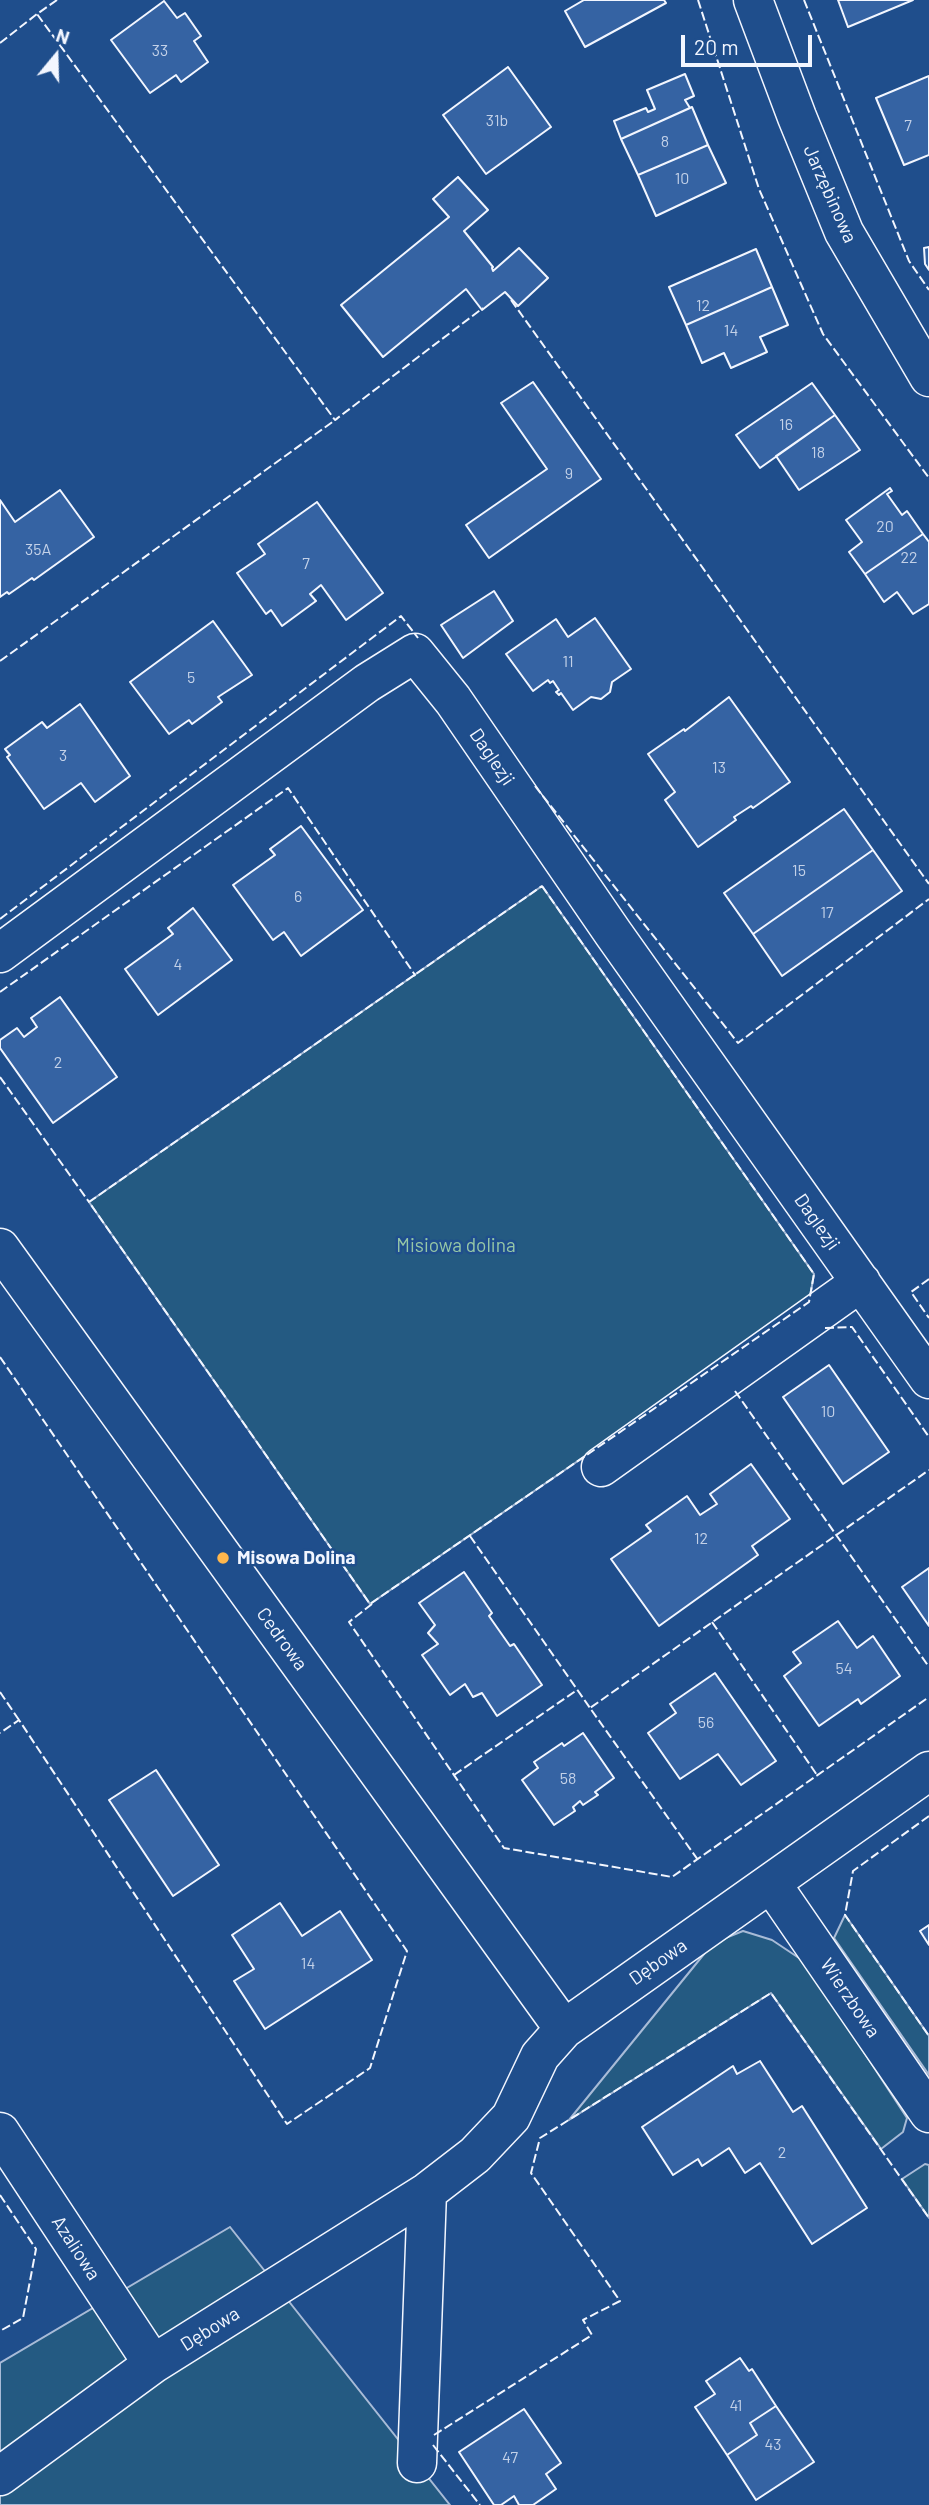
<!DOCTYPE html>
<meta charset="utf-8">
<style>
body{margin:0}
#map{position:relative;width:929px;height:2505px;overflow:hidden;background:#1f4e8c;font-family:Barlow,sans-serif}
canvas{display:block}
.north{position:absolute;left:21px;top:21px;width:70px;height:70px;-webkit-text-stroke:5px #1f4e8c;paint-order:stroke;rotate:19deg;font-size:19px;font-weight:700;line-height:28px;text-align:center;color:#f2f6ff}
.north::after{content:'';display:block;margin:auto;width:24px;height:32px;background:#f2f6ff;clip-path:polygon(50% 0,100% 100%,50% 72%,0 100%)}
.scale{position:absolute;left:681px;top:35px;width:131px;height:32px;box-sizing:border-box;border:4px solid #f2f6ff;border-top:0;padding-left:9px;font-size:21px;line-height:24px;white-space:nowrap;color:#f2f6ff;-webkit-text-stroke:5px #1f4e8c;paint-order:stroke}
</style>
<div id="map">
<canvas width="929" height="2505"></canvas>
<div class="north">N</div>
<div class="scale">20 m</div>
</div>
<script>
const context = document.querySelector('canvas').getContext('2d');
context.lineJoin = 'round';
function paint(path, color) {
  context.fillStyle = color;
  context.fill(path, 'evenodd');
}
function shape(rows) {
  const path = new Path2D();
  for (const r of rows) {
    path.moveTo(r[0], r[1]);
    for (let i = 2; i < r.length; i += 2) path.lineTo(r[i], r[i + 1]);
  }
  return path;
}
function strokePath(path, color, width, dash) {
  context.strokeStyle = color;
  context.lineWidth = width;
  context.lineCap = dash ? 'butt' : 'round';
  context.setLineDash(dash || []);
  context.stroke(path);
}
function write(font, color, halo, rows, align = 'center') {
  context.font = font + ' Barlow,sans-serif';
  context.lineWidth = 5;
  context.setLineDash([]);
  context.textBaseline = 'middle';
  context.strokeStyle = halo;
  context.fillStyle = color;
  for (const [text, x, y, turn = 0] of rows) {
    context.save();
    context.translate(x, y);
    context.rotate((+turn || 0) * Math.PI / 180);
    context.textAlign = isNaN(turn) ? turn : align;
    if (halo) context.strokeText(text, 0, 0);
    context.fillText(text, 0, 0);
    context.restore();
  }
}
const green = shape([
 [542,886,814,1274,809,1302,370,1604,89,1202,542,886],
 [845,1915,929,2036,929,2075,834,1938,845,1915],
 [743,1931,772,1940,805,1962,907,2118,903,2132,881,2149,771,1993,569,2120,713,1943,743,1931],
 [925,2164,929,2165,929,2218,902,2179,925,2164],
 [230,2227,450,2505,0,2505,0,2363,230,2227]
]);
paint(green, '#245a82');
strokePath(green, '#a8bbd7', 2);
const building = shape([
 [584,0,664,0,666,3,585,47,565,11,584,0],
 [838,0,913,0,848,27,838,0],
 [164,1,177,18,185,13,201,36,194,41,208,62,181,82,176,75,150,93,111,40,164,1],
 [508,67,551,127,486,174,443,115,508,67],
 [685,74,694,96,685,100,690,108,621,139,614,121,646,108,648,112,655,109,647,90,685,74],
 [929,76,929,155,904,165,876,98,929,76],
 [692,107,708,145,638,175,621,139,692,107],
 [708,145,726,183,656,216,638,175,708,145],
 [458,177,488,210,464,231,493,267,492,268,493,271,519,248,548,278,518,306,505,292,482,310,466,289,383,357,341,305,449,217,433,199,458,177],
 [929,247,929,270,925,264,924,248,929,247],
 [756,249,772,287,686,325,669,287,756,249],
 [772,287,788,325,760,337,767,352,731,368,724,353,702,363,686,325,772,287],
 [533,382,601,479,489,558,466,525,547,469,501,403,533,382],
 [812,383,835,415,760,468,736,435,812,383],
 [835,415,860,450,799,490,776,456,835,415],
 [890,488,892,491,887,494,902,515,907,511,923,534,865,574,849,552,862,542,846,520,890,488],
 [60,490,94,537,34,580,32,578,9,594,7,592,0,597,0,500,15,522,60,490],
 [317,502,383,593,346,620,321,585,310,594,316,601,282,626,271,610,266,614,237,573,265,554,258,544,317,502],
 [923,534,929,542,929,604,913,614,897,592,884,602,865,574,923,534],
 [494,591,513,621,463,658,441,625,494,591],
 [595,618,631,669,612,682,610,692,601,699,591,697,573,710,561,693,559,695,556,692,559,690,553,681,550,683,548,680,533,691,506,654,556,619,568,637,595,618],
 [213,621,252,675,218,697,222,702,192,724,189,720,169,734,130,682,213,621],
 [729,697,790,782,753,808,751,806,734,817,736,820,698,847,665,800,675,792,648,754,684,729,685,731,729,697],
 [80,704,130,776,95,802,81,783,44,809,7,757,10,755,5,749,42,722,47,728,80,704],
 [844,809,873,850,753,934,724,893,844,809],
 [301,826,363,910,301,956,284,932,273,940,233,885,275,855,270,849,301,826],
 [873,850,902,891,782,976,753,934,873,850],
 [193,908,232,960,158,1015,125,969,173,934,168,928,193,908],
 [60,997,117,1077,53,1123,0,1048,0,1040,17,1028,24,1037,37,1027,31,1018,60,997],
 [829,1365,889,1452,843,1484,783,1397,829,1365],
 [751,1464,790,1519,752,1546,758,1555,659,1626,611,1559,651,1531,646,1525,687,1496,700,1515,717,1504,710,1494,751,1464],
 [929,1568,929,1626,902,1587,929,1568],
 [464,1572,492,1613,489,1616,510,1646,514,1644,542,1685,497,1716,482,1693,473,1697,465,1684,450,1695,422,1655,438,1644,428,1633,435,1625,419,1603,464,1572],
 [838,1621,857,1648,873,1636,900,1676,861,1704,858,1699,819,1726,784,1676,801,1663,793,1652,838,1621],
 [715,1673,776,1761,741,1785,718,1754,680,1779,648,1733,676,1713,670,1704,715,1673],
 [583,1733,614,1778,595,1792,598,1795,583,1805,580,1801,573,1807,575,1811,554,1825,522,1780,538,1768,534,1762,562,1743,564,1746,583,1733],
 [156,1770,219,1865,173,1896,109,1800,156,1770],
 [280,1903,302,1936,340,1911,372,1960,265,2029,234,1981,254,1969,232,1935,280,1903],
 [929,1925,929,1945,920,1931,929,1925],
 [760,2061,793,2112,802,2106,867,2208,812,2244,760,2163,745,2173,729,2148,702,2166,698,2159,673,2175,642,2127,733,2066,737,2074,760,2061],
 [740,2358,749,2371,752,2369,776,2406,750,2423,757,2435,727,2455,695,2407,715,2394,706,2381,740,2358],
 [776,2406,814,2462,756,2500,727,2455,757,2435,750,2423,776,2406],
 [524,2409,561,2463,546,2474,556,2489,533,2505,519,2505,514,2496,501,2505,494,2505,459,2452,524,2409]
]);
paint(building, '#3563a3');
strokePath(building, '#f2f6ff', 2);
const street = shape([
 [753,0,797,117,844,232,929,377],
 [0,953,367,683,415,653,453,700,613,933,929,1379],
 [0,1248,564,2029],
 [601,1467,861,1282],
 [771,1883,929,2113],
 [0,2132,153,2364],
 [417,2463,427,2192],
 [0,2476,153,2364,427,2192,475,2155,511,2117,540,2056,564,2029,929,1771]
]);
strokePath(street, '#f2f6ff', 41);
strokePath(street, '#1f4e8c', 38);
strokePath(shape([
 [57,0,37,14,335,420,483,308],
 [698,0,759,189,823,334,929,478],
 [804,0,909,261,929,290],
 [0,43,37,14],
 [511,300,929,884],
 [0,661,338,418],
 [535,786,738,1043,929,899],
 [542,886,814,1274,809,1302,370,1604,89,1202,542,886],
 [0,919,401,616,418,638],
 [0,992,288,788,415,975,413,976],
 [0,1077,89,1202],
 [929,1279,911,1292,929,1318],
 [825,1328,852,1327,929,1437],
 [0,1357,407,1951,370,2068,287,2124,19,1720,0,1733],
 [735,1391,929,1667],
 [470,1536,590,1708],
 [372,1604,349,1622,504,1848,672,1877,929,1697],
 [712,1622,817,1775],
 [0,1692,19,1720],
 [454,1775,577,1690],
 [929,1816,853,1871,845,1915,929,2036],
 [698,1860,590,1708,929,1470],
 [0,2195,36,2249,23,2318,0,2331],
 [434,2435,592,2335,583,2320,620,2301,531,2173,540,2138,771,1993,929,2218],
 [433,2445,480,2505]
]), '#f2f6ff', 2, [9, 3.5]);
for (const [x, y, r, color] of [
 [223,1558,7,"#ffb74d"]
]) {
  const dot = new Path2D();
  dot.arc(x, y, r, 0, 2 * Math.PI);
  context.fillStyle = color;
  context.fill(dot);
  strokePath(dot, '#1f4e8c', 2.5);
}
write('16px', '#c3d1e8', null, [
 ["33",160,51],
 ["31b",497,121],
 ["7",908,126],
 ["8",665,142],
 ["10",682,179],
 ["12",703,306],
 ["14",731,331],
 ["16",786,425],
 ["18",818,453],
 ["9",569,474],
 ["20",885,527],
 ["35A",38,550],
 ["22",909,558],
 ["7",306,564],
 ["11",568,662],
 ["5",191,678],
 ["3",63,756],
 ["13",719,768],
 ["15",799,871],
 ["6",298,897],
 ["17",827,913],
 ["4",178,965],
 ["2",58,1063],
 ["10",828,1412],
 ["12",701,1539],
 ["54",844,1669],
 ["56",706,1723],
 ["58",568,1779],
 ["14",308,1964],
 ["2",782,2153],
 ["41",736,2406],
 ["43",773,2445],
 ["47",510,2458]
]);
write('19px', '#f2f6ff', '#1f4e8c', [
 ["Jarzębinowa",830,194,66],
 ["Daglezji",492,757,56],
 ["Daglezji",817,1222,55],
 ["Cedrowa",282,1639,54],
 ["Dębowa",658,1962,-35],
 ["Wierzbowa",850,1998,56],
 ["Azaliowa",76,2248,57],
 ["Dębowa",210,2329,-32]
]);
write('19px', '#97c8a6', '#1f4e8c', [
 ["Misiowa dolina",456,1246]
]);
write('bold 19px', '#f2f6ff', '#1f4e8c', [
 ["Misowa Dolina",237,1558]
], 'left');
</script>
